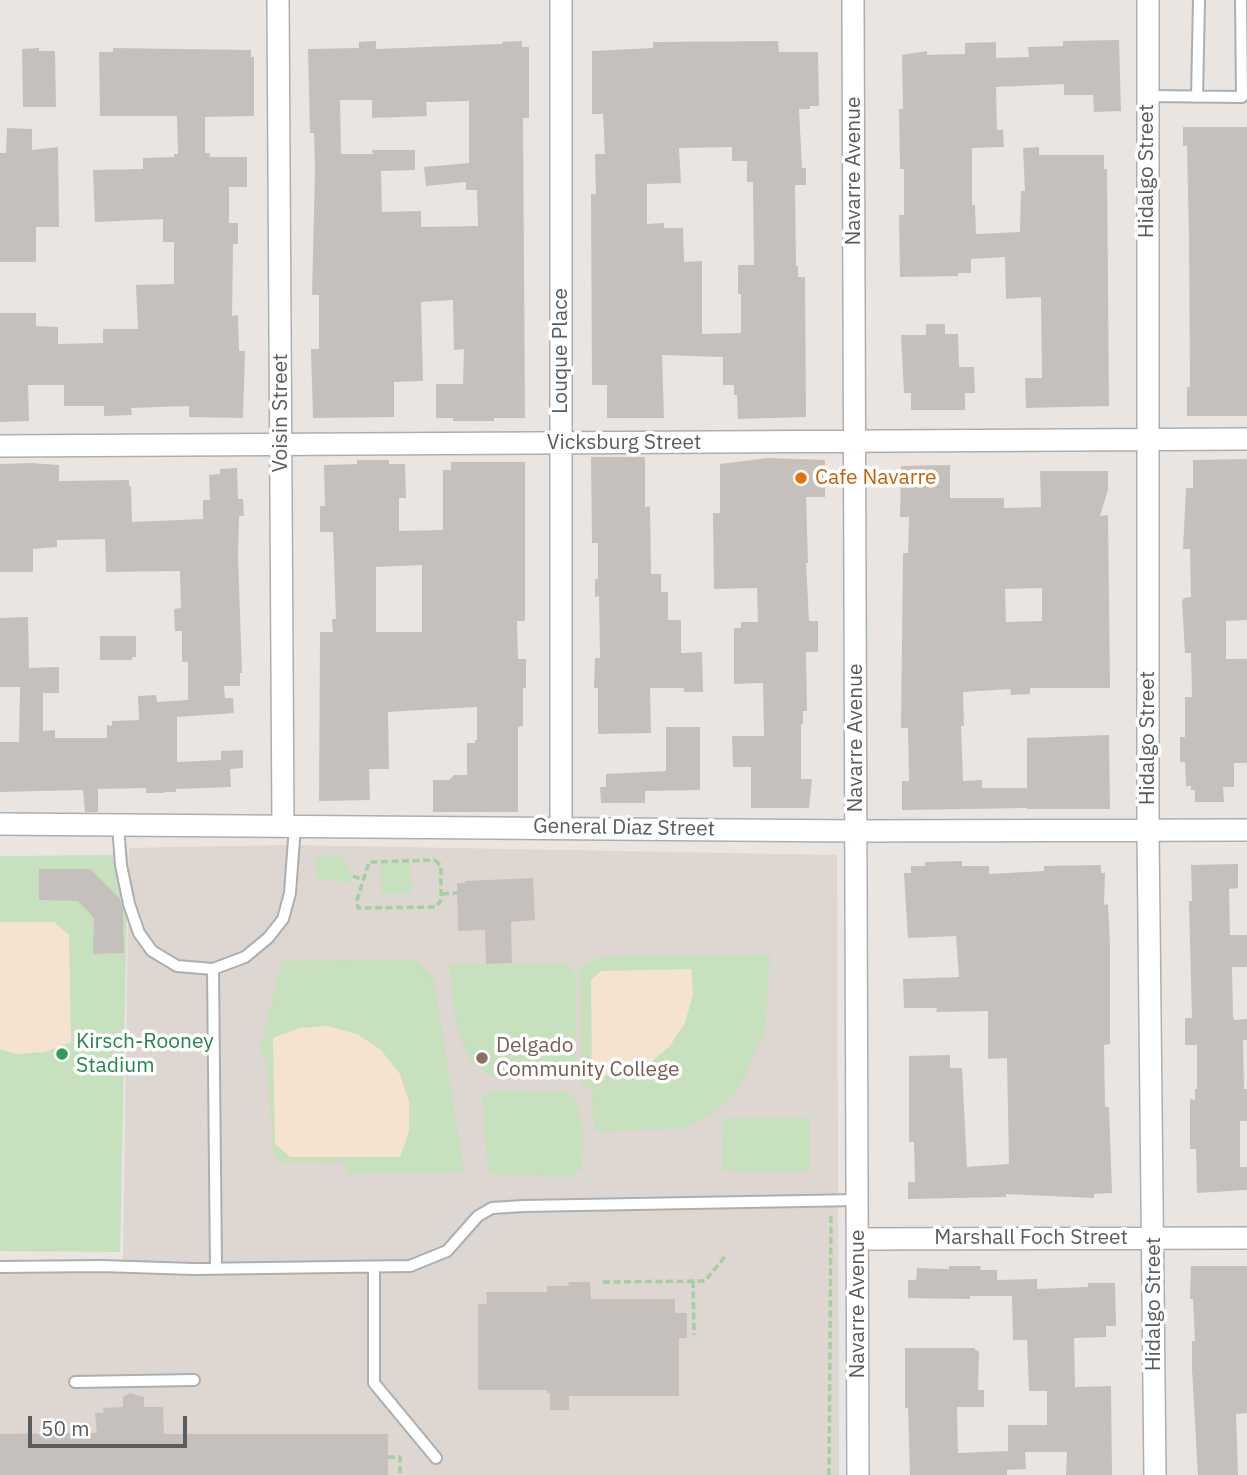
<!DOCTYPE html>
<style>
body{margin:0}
#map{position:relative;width:1247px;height:1475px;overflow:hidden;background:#eae5e0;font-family:"IBM Plex Sans",sans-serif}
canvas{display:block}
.scale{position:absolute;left:28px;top:1416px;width:159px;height:32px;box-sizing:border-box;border:4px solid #595d5f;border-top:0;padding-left:9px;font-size:21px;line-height:24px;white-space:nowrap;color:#595d5f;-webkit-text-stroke:5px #fff;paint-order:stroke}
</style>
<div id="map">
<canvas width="1247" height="1475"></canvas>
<div class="scale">50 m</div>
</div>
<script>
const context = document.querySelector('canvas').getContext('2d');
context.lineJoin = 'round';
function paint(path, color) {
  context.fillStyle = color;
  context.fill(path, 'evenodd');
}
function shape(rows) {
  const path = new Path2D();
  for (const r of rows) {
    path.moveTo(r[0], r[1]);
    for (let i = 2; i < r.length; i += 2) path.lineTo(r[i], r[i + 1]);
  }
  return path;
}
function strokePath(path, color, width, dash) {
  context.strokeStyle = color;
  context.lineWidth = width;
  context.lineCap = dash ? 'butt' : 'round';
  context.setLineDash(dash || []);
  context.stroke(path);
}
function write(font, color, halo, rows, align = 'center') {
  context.font = font + ' "IBM Plex Sans",sans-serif';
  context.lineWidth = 7;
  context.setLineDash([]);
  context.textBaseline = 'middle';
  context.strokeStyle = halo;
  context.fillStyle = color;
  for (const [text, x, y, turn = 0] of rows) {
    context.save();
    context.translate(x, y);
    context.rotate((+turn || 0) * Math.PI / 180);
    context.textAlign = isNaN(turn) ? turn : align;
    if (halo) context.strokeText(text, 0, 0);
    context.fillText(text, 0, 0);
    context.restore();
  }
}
paint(shape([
 [289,845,837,855,839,1475,0,1475,0,1262,123,1260,129,848]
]), '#ddd6d1');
paint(shape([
 [128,855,120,1252,0,1251,0,856],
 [327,855,340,857,345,861,353,876,348,883,342,883,339,880,324,881,317,877,315,862,318,856],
 [410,863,411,893,381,894,380,864],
 [770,954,765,1031,739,1090,714,1113,681,1129,595,1131,591,1090,582,1085,580,968,600,957],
 [414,959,434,978,464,1173,346,1174,346,1163,279,1162,273,1152,267,1065,260,1048,282,961],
 [567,963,576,975,576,1079,490,1076,468,1058,457,1029,449,965],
 [498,1090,569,1092,575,1099,583,1129,582,1168,571,1177,488,1174,482,1096],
 [723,1118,810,1118,810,1171,722,1171]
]), '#c7e0be');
paint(shape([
 [0,922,54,922,69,935,71,1042,45,1052,16,1054,0,1049],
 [691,969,693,994,685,1023,669,1047,646,1066,618,1075,592,1076,591,980,601,971],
 [328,1026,357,1034,381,1050,400,1074,409,1102,409,1132,400,1157,290,1157,275,1144,273,1038,299,1028]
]), '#f5e3d0');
paint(shape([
 [1119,40,1121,111,1094,112,1093,95,1064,95,1064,84,996,87,997,130,1003,130,1004,147,972,148,972,205,975,205,976,234,1020,232,1021,191,1025,191,1023,148,1039,147,1039,155,1104,155,1104,169,1107,169,1109,406,1026,408,1025,378,1042,378,1041,297,1006,299,1005,257,971,259,971,273,958,273,958,276,900,277,899,215,904,215,904,169,900,169,899,109,903,109,902,55,927,51,927,55,965,54,965,43,996,42,996,58,1029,57,1028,47,1063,46,1063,41],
 [376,41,376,49,502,44,502,42,522,41,522,47,529,47,529,118,523,118,525,418,494,418,494,421,453,421,453,418,436,418,436,384,463,384,464,349,454,350,453,300,421,302,423,381,394,382,394,417,313,418,311,349,319,349,319,295,312,295,315,169,314,133,310,133,308,49,359,48,359,42],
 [340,100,372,100,372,118,427,116,426,102,469,101,469,163,424,167,426,186,466,182,466,190,477,190,478,226,421,227,421,211,382,212,381,171,415,170,415,150,372,150,373,154,341,154],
 [778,41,779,52,818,52,819,106,810,106,810,109,799,109,802,168,806,168,806,185,795,185,796,266,798,266,798,277,805,277,806,417,738,419,737,395,734,395,734,385,723,385,723,357,662,355,664,418,607,418,607,385,592,385,591,194,596,194,595,154,605,154,603,114,592,114,592,51,653,48,653,42],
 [732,147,732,161,747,161,747,182,753,182,754,265,738,265,738,294,741,294,741,333,702,334,702,261,684,262,683,228,664,228,664,223,647,224,647,184,681,183,679,148],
 [39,48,39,51,55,51,56,107,23,107,22,49],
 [113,48,251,50,251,57,254,57,254,116,205,117,205,153,210,153,210,157,247,157,247,187,229,187,229,223,238,223,238,244,233,244,232,316,238,315,239,351,245,351,243,418,189,417,189,406,131,408,132,415,104,416,104,406,64,406,64,385,28,385,29,421,0,422,0,313,36,313,36,326,58,327,58,344,103,343,103,329,138,329,136,285,174,284,174,242,163,242,163,219,95,222,93,170,143,169,143,158,174,157,174,154,178,154,177,116,100,116,99,52,113,52],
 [1183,127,1247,127,1247,416,1187,416,1187,387,1190,387,1189,238,1187,146,1183,146],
 [7,128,32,129,32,150,58,147,59,227,36,227,36,262,0,262,0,153,6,153],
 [926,324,945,324,945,334,958,334,959,367,974,367,975,393,965,393,965,410,911,410,911,393,904,393,901,335,926,335],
 [591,457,645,457,645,507,650,506,651,574,661,574,661,592,668,592,668,620,681,620,681,653,702,652,703,692,684,692,684,688,650,688,651,733,598,734,598,688,594,688,595,658,600,658,599,596,595,597,595,579,598,579,598,543,592,543],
 [768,458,825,460,825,497,806,497,808,563,806,563,809,621,818,621,818,652,806,652,807,711,803,711,803,724,801,724,801,779,812,779,809,808,751,808,751,767,733,767,732,736,764,736,763,683,734,684,734,628,741,628,741,622,758,622,757,588,714,589,713,513,720,513,720,464],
 [1247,459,1247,620,1226,621,1226,659,1247,659,1247,763,1234,763,1234,787,1223,787,1224,802,1195,802,1195,790,1191,790,1191,786,1186,786,1185,762,1180,762,1180,737,1185,737,1185,697,1192,697,1191,653,1185,653,1182,601,1184,598,1191,597,1190,549,1183,549,1186,488,1193,488,1193,460],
 [357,460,389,460,389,464,405,464,406,498,399,498,399,531,443,530,443,470,451,470,451,462,525,462,525,621,517,621,518,659,526,659,526,688,523,688,523,726,518,727,518,812,433,812,433,780,449,780,454,775,467,775,467,743,475,743,475,740,477,740,477,707,388,712,389,769,369,769,370,800,319,801,320,632,333,632,332,619,336,619,333,532,320,532,320,506,325,506,324,465,357,464],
 [422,565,422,632,376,632,376,567],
 [32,463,59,465,59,481,129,480,129,486,131,486,132,522,203,519,203,500,210,500,209,475,220,474,220,469,237,468,238,499,243,499,244,516,239,516,238,556,242,673,240,673,240,686,224,686,225,698,233,698,234,713,177,717,177,762,221,760,221,751,243,750,243,768,230,769,231,787,176,789,176,792,164,792,165,793,146,793,146,788,98,789,98,812,85,812,83,790,0,792,0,742,19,742,20,687,0,687,0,618,28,617,29,668,59,667,59,693,43,693,43,731,55,730,55,738,107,738,107,725,112,726,112,721,139,720,138,696,156,695,157,702,188,700,188,662,182,662,182,631,175,631,174,609,181,608,180,571,106,572,105,539,57,540,57,547,33,549,33,572,0,572,0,464],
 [950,465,950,498,1004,498,1004,508,1041,507,1040,471,1108,471,1108,490,1100,516,1108,515,1110,688,1030,688,1030,694,1011,695,1010,689,963,692,964,726,961,726,963,781,982,780,982,788,1027,788,1027,738,1109,735,1110,809,1027,809,1027,808,902,810,902,781,909,781,908,728,901,728,903,553,908,553,909,517,900,517,901,466],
 [1042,588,1042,621,1006,622,1005,589],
 [100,636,136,636,136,657,132,657,132,660,100,660],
 [666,727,700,727,700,790,645,791,645,803,601,803,600,787,606,787,606,774,666,771],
 [962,861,962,866,989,866,989,874,1044,871,1044,866,1101,865,1101,873,1105,873,1104,905,1108,904,1110,945,1110,1044,1104,1045,1105,1107,1109,1107,1112,1193,1094,1194,1094,1198,1006,1194,1006,1197,908,1199,908,1182,915,1182,914,1142,909,1142,909,1056,950,1055,950,1068,962,1068,967,1167,1009,1164,1007,1058,988,1059,988,1011,936,1012,937,1008,904,1008,903,979,959,977,956,936,908,938,904,873,911,873,911,866,925,866,925,862],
 [1238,864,1238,888,1229,889,1230,935,1247,935,1247,967,1232,967,1233,1017,1234,1020,1247,1019,1247,1040,1243,1040,1244,1089,1247,1089,1247,1121,1240,1121,1240,1167,1247,1167,1247,1190,1197,1193,1196,1149,1190,1149,1190,1099,1195,1100,1195,1089,1197,1089,1197,1045,1185,1045,1185,1018,1192,1018,1189,901,1192,901,1191,865],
 [39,869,90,869,120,899,123,911,124,953,93,954,94,918,78,901,39,900],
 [533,878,535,920,511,922,512,963,486,964,485,930,458,931,457,883,465,883,465,881],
 [949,1266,981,1266,980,1270,997,1270,997,1280,1037,1279,1037,1289,1088,1287,1088,1283,1115,1283,1116,1326,1106,1326,1106,1337,1074,1338,1075,1387,1111,1386,1112,1475,1066,1475,1067,1452,1025,1452,1026,1469,1007,1470,1007,1475,910,1475,908,1408,905,1408,905,1348,975,1348,975,1350,979,1351,978,1390,984,1390,984,1407,957,1407,958,1453,1008,1451,1008,1425,1047,1425,1047,1391,1029,1391,1027,1340,1013,1340,1012,1296,970,1296,970,1299,908,1298,908,1280,916,1280,917,1268,949,1269],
 [1191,1266,1247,1266,1247,1413,1236,1414,1238,1475,1198,1475,1192,1369,1192,1341,1195,1341,1193,1299,1190,1299],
 [568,1282,590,1282,591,1299,675,1299,675,1313,687,1313,687,1338,679,1338,679,1396,569,1396,569,1410,550,1410,550,1393,547,1393,547,1390,478,1390,478,1304,487,1304,486,1292,547,1292,547,1286,569,1286],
 [130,1393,144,1397,144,1407,163,1407,164,1434,388,1434,388,1475,0,1475,0,1434,97,1433,95,1413,104,1413,103,1408,123,1407,123,1397]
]), '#c6c0bc');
const lane = shape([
 [1147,96,1242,97,1241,0],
 [1197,97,1199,0],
 [118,825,121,865,129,904,139,933,152,951,177,966,213,969,245,957,268,938,283,919,290,893,295,826],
 [213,969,216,1269],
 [0,1267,101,1266,194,1269,410,1266,447,1251,478,1216,492,1208,523,1206,858,1200],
 [374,1267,374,1383,436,1458],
 [75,1382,194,1380]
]);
const street = shape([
 [278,0,283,826],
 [561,0,561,827],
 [853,0,858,1475],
 [1148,0,1148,831,1155,1475],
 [0,446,1247,439],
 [0,824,856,831,1247,830],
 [858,1239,1247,1238]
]);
strokePath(lane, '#acafb1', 14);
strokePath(street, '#acafb1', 24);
strokePath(shape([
 [435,860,441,866,441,900,436,907,358,908,357,900,369,862,435,860],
 [353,876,363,880],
 [442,894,457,893],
 [693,1281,694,1335],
 [603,1282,705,1281,727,1254],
 [388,1457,400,1457,400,1475],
 [829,1475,831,1215]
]), '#a3d0a3', 3.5, [7, 3.5]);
strokePath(lane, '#fff', 10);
strokePath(street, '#fff', 21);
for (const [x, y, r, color] of [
 [801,478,7,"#e8710a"],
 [62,1054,7,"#2e9e5b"],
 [482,1058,7,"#8d6e63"]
]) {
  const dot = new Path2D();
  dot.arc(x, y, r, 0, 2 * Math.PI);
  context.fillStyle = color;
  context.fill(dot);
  strokePath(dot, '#fff', 2.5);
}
write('21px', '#595d5f', '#fff', [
 ["Navarre Avenue",854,171,-90],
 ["Hidalgo Street",1147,171,-90],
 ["Louque Place",561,351,-90],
 ["Voisin Street",281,413,-90],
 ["Vicksburg Street",624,443],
 ["Navarre Avenue",856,738,-90],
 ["Hidalgo Street",1148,738,-90],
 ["General Diaz Street",624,828,1],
 ["Marshall Foch Street",1031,1238],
 ["Navarre Avenue",858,1304,-90],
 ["Hidalgo Street",1154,1304,-90]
]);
write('21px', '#c56008', '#fff', [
 ["Cafe Navarre",815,478]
], 'left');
write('21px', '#27864d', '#fff', [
 ["Kirsch-Rooney",76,1042],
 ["Stadium",76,1066]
], 'left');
write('21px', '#785e54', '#fff', [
 ["Delgado",496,1046],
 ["Community College",496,1070]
], 'left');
</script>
